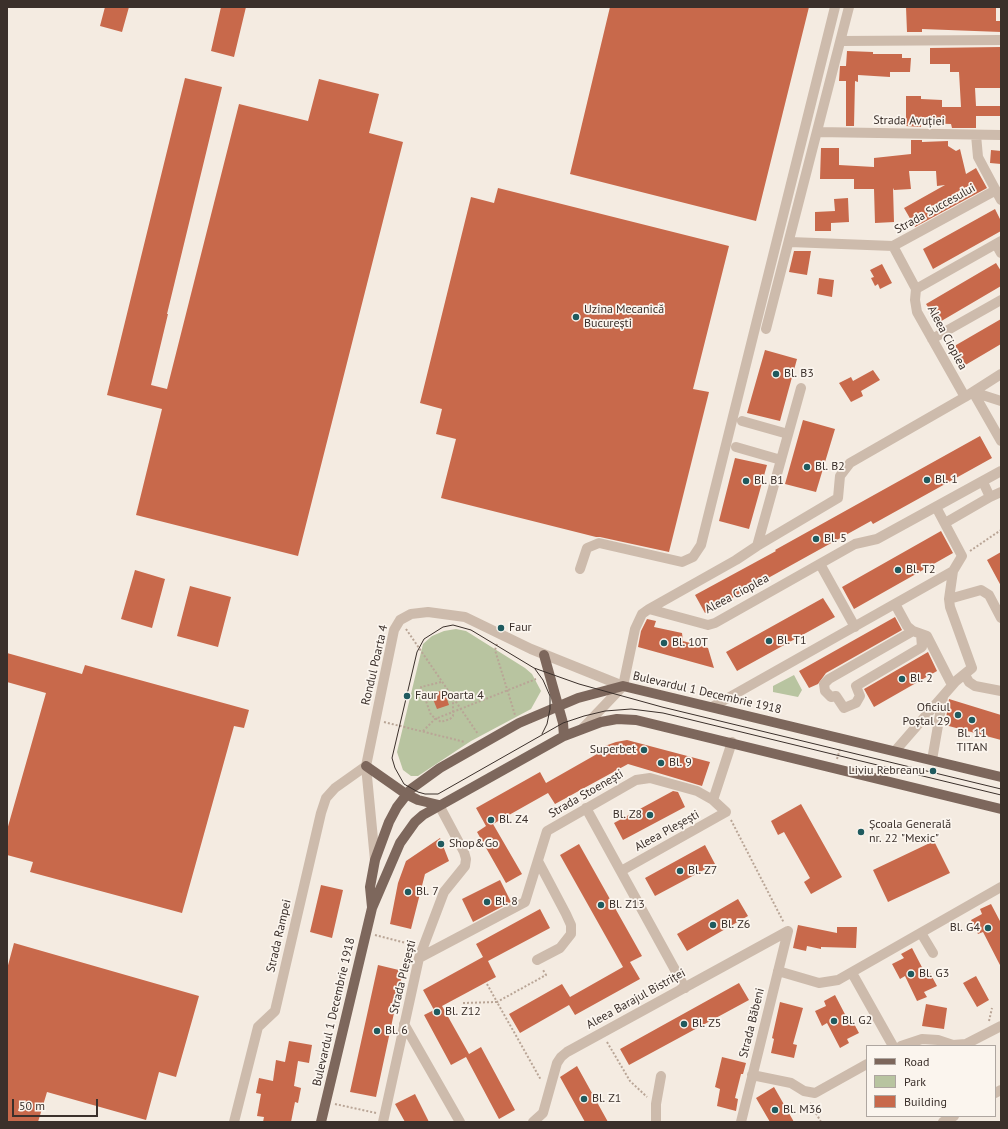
<!DOCTYPE html>
<meta charset="utf-8">
<style>
body{margin:0}
#map{position:relative;width:1008px;height:1129px;overflow:hidden;background:#f4ebe1;font-family:"PT Sans",sans-serif}
canvas{display:block}
.frame{position:absolute;inset:0;border:8px solid #3b302b;pointer-events:none}
.legend{position:absolute;left:866px;top:1045px;width:130px;height:72px;box-sizing:border-box;background:#fbf5ee;border:1px solid #aea6a0;margin:0;padding:5px 7px;list-style:none;font-size:12px;color:#3b302b}
.legend li{display:flex;align-items:center;gap:8px;height:20px}
.legend b{width:20px;border:1px solid #aea6a0}
.scale{position:absolute;left:12px;top:1099px;width:86px;height:18px;box-sizing:border-box;border:2px solid #3b302b;border-top:0;padding-left:5px;font-size:12px;line-height:14px;white-space:nowrap;color:#3b302b;-webkit-text-stroke:3px #fbf5ee;paint-order:stroke}
</style>
<div id="map">
<canvas width="1008" height="1129"></canvas>
<div class="frame"></div>
<ul class="legend">
<li><b style="height:5px;background:#7d675c"></b>Road</li>
<li><b style="height:11px;background:#b8c4a0"></b>Park</li>
<li><b style="height:11px;background:#c8694b"></b>Building</li>
</ul>
<div class="scale">50 m</div>
</div>
<script>
const context = document.querySelector('canvas').getContext('2d');
context.lineJoin = 'round';
function paint(path, color) {
  context.fillStyle = color;
  context.fill(path, 'evenodd');
}
function shape(rows) {
  const path = new Path2D();
  for (const r of rows) {
    path.moveTo(r[0], r[1]);
    for (let i = 2; i < r.length; i += 2) path.lineTo(r[i], r[i + 1]);
  }
  return path;
}
function strokePath(path, color, width, dash) {
  context.strokeStyle = color;
  context.lineWidth = width;
  context.lineCap = dash ? 'butt' : 'round';
  context.setLineDash(dash || []);
  context.stroke(path);
}
function write(font, color, halo, rows, align = 'center') {
  context.font = font + ' "PT Sans",sans-serif';
  context.lineWidth = 3.5;
  context.setLineDash([]);
  context.textBaseline = 'middle';
  context.strokeStyle = halo;
  context.fillStyle = color;
  for (const [text, x, y, turn = 0] of rows) {
    context.save();
    context.translate(x, y);
    context.rotate((+turn || 0) * Math.PI / 180);
    context.textAlign = isNaN(turn) ? turn : align;
    if (halo) context.strokeText(text, 0, 0);
    context.fillText(text, 0, 0);
    context.restore();
  }
}
paint(shape([
 [456,629,466,631,525,668,532,674,541,691,531,709,471,741,418,776,411,776,403,770,397,752,423,644,432,636,444,631],
 [794,675,802,690,798,697,773,692,773,686]
]), '#b8c4a0');
paint(shape([
 [105,7,129,7,122,32,100,26],
 [221,7,246,7,234,57,211,51],
 [610,7,809,7,756,221,570,174],
 [906,7,996,7,996,21,1001,21,1001,32,922,29,922,32,907,32],
 [1001,47,1001,88,975,88,976,106,1001,106,1001,116,976,116,976,128,952,128,951,124,921,123,921,127,906,126,906,96,921,96,921,99,942,100,942,107,961,107,959,72,950,72,950,64,930,64,930,48],
 [847,51,873,52,873,54,902,54,902,58,911,58,910,72,890,72,890,77,858,75,858,82,855,81,854,126,846,126,846,81,839,81,840,66,846,66],
 [185,78,222,87,167,314,168,314,151,385,167,389,239,104,308,121,319,79,379,94,369,133,403,142,298,556,136,515,162,409,107,395],
 [911,140,922,140,922,142,948,141,948,146,956,151,960,149,966,174,976,168,987,188,915,227,904,208,945,185,937,186,936,171,909,171,911,189,894,190,893,188,894,222,875,223,874,189,854,189,854,179,820,179,821,148,839,148,839,165,874,167,874,158,911,154],
 [991,150,1001,151,1001,164,990,163],
 [498,188,729,246,693,389,709,392,669,552,600,537,596,537,441,498,456,439,436,434,442,409,420,403,471,197,494,203],
 [848,198,849,222,831,223,831,231,815,231,815,212,835,211,834,199],
 [995,209,1001,221,1001,231,933,269,923,249],
 [794,251,811,251,807,275,789,272],
 [996,263,1001,271,1001,286,938,323,926,304],
 [882,264,892,283,880,289,878,284,875,286,871,278,874,277,870,270],
 [819,278,834,280,832,297,817,294],
 [1001,319,1001,344,962,367,951,348],
 [765,350,797,359,780,421,747,413],
 [873,370,880,380,861,391,863,396,851,402,839,383,851,377,853,381],
 [803,420,835,429,816,492,785,484],
 [980,436,992,458,873,524,871,521,705,613,695,595,776,551,775,550],
 [735,458,767,465,749,529,719,521],
 [941,531,953,553,854,609,842,587],
 [1001,552,1001,586,987,560],
 [135,570,165,579,152,628,121,619],
 [190,586,231,597,218,647,177,636],
 [823,598,835,617,737,671,726,652],
 [895,617,902,630,826,673,818,684,809,688,799,671],
 [647,619,656,621,654,627,682,633,683,641,708,648,714,668,638,647,641,631],
 [928,652,937,671,874,707,864,689],
 [7,653,82,674,85,665,249,710,244,728,234,726,182,913,30,872,33,862,7,855,7,830,46,693,7,682],
 [444,690,449,705,437,709,431,694],
 [949,699,1001,715,1001,740,945,725],
 [627,740,710,762,702,786,628,764,555,804,548,793,493,824,522,874,506,883,477,832,486,826,476,808,540,772,546,783,604,750,602,747,616,742],
 [673,791,678,792,685,807,623,840,614,823],
 [801,804,842,877,811,894,804,882,810,878,784,832,778,835,771,821],
 [440,838,449,861,425,874,411,929,390,924,398,883,406,861],
 [934,841,950,873,888,902,873,870],
 [579,844,642,956,630,962,640,979,575,1015,569,1005,520,1033,509,1014,562,984,570,997,623,967,560,855],
 [705,845,715,864,655,896,645,878],
 [500,880,511,902,473,922,462,899],
 [321,885,343,890,332,938,310,932],
 [738,899,748,916,687,951,677,934],
 [991,904,1001,923,1001,967,983,932,978,934,971,920,982,914,980,909],
 [540,909,550,928,488,961,496,977,442,1006,469,1054,481,1047,515,1110,499,1119,466,1057,451,1065,424,1015,434,1010,423,990,483,957,476,944],
 [798,925,837,933,837,927,857,927,856,948,821,947,821,949,807,946,806,951,793,948],
 [14,943,199,996,176,1077,159,1072,146,1120,47,1092,38,1122,7,1122,7,969],
 [912,948,926,975,930,973,937,986,924,992,927,997,917,1001,905,976,900,979,892,964,904,958,901,954],
 [378,965,403,971,376,1097,350,1092],
 [976,976,989,1000,977,1007,963,983],
 [739,983,749,1000,629,1065,620,1049],
 [835,995,849,1022,852,1020,859,1033,847,1039,849,1043,840,1048,827,1023,822,1026,815,1011,826,1006,824,1001],
 [780,1002,803,1008,793,1044,797,1045,794,1058,771,1053,774,1039,772,1038],
 [926,1004,947,1008,944,1029,922,1026],
 [289,1041,312,1045,309,1063,298,1061,294,1086,301,1088,298,1103,295,1102,291,1122,263,1122,264,1117,257,1116,261,1094,256,1093,259,1078,273,1081,276,1060,285,1062],
 [722,1057,746,1063,743,1074,741,1074,735,1098,738,1099,736,1111,717,1106,720,1089,715,1087],
 [577,1066,608,1122,585,1122,560,1077],
 [774,1087,794,1122,770,1122,756,1098],
 [415,1094,429,1122,405,1122,395,1104]
]), '#c8694b');
strokePath(shape([
 [970,551,1001,530],
 [406,629,478,734],
 [497,644,495,650,515,715],
 [441,682,421,687,431,715,441,722,450,719,453,716,453,698],
 [384,722,465,742],
 [423,731,435,719,536,679],
 [837,759,840,749],
 [731,820,784,923],
 [375,935,414,945],
 [487,984,497,1002,546,975,543,970],
 [463,1003,497,1002,541,1080],
 [989,1021,992,1008],
 [607,1042,630,1081,647,1097],
 [810,1103,821,1122],
 [335,1104,376,1113]
]), '#b9a596', 2, [2, 2]);
strokePath(shape([
 [841,41,1001,40],
 [817,132,1001,135],
 [976,135,978,157,1001,200],
 [790,242,893,246,996,190],
 [996,244,1001,253],
 [893,246,916,289,915,300,917,312,965,397],
 [916,289,1001,241],
 [766,329,849,7],
 [932,339,1001,300],
 [973,392,1001,441],
 [973,392,1001,401],
 [742,421,788,434],
 [736,447,781,460],
 [983,482,990,497,1001,492],
 [945,523,990,497],
 [757,546,801,388],
 [820,564,855,627],
 [580,569,587,548,599,543,682,562,693,557,701,545,835,7],
 [949,599,981,590,989,595,1001,618],
 [895,604,907,626,913,631,927,636,952,685],
 [649,609,708,625,715,623,855,544,877,539,1001,471],
 [913,631,829,679,824,684,825,691,831,697,836,696,844,708,856,703,860,696,856,686,922,647,921,634],
 [965,675,969,682,975,686,1001,691],
 [712,707,953,571,962,556,936,507],
 [583,728,623,686,635,629,642,614,649,609,736,560,757,546,838,498,840,476,850,463,965,397,1001,374],
 [895,751,956,681,972,668,950,607,949,599,953,571],
 [932,760,943,697],
 [713,800,732,742],
 [586,808,685,988],
 [375,860,366,766,394,630,400,620,411,614,428,612,465,617,531,649,623,686],
 [921,933,933,953],
 [419,958,525,902,547,831,636,780,650,778,697,791,713,800,726,812,621,871],
 [537,960,560,948,571,934,571,925,566,914,538,861],
 [778,971,819,983,838,980,1001,887],
 [852,973,893,1046],
 [404,1024,460,1122],
 [901,1046,922,1039,938,1040,953,1045,966,1044,1001,1026],
 [752,1075,791,1083,804,1091,815,1093,867,1064],
 [995,1093,1001,1090],
 [234,1122,258,1027,275,1011,321,813,326,798,335,788,366,766],
 [383,1122,419,958,444,892,465,866,466,859,464,852,439,805],
 [533,1122,543,1113,557,1063,561,1057,567,1052,788,931],
 [656,1122,656,1104,661,1076],
 [741,1122,788,931],
 [943,1122,954,1116]
]), '#cdbbac', 10);
strokePath(shape([
 [544,655,563,723,564,736],
 [366,766,406,794,418,800,439,805],
 [372,907,370,887,375,860,389,822,397,807,411,789,440,768,519,723,578,698,623,686,1001,777],
 [321,1122,372,908,400,843,415,822,423,815,564,736,601,722,617,719,636,720,1001,809]
]), '#7d675c', 10);
strokePath(shape([
 [535,669,543,680,550,696,550,709,547,724,542,734],
 [1001,789,662,707,579,684,534,668,471,630,453,625,443,627,424,639,417,652,392,758,395,768,404,784,418,792,425,794,438,794,563,723,584,716,605,711,631,709,663,713,1001,795]
]), '#3b302b', 1);
for (const [x, y, r, color] of [
 [576,317,4,"#1f5a5e"],
 [776,374,4,"#1f5a5e"],
 [807,467,4,"#1f5a5e"],
 [927,480,4,"#1f5a5e"],
 [746,481,4,"#1f5a5e"],
 [816,539,4,"#1f5a5e"],
 [898,570,4,"#1f5a5e"],
 [501,628,4,"#1f5a5e"],
 [769,641,4,"#1f5a5e"],
 [664,643,4,"#1f5a5e"],
 [902,679,4,"#1f5a5e"],
 [407,696,4,"#1f5a5e"],
 [958,715,4,"#1f5a5e"],
 [972,720,4,"#1f5a5e"],
 [644,750,4,"#1f5a5e"],
 [661,763,4,"#1f5a5e"],
 [933,771,4,"#1f5a5e"],
 [650,815,4,"#1f5a5e"],
 [491,820,4,"#1f5a5e"],
 [861,832,4,"#1f5a5e"],
 [441,844,4,"#1f5a5e"],
 [680,871,4,"#1f5a5e"],
 [408,892,4,"#1f5a5e"],
 [487,902,4,"#1f5a5e"],
 [601,905,4,"#1f5a5e"],
 [713,925,4,"#1f5a5e"],
 [988,928,4,"#1f5a5e"],
 [911,974,4,"#1f5a5e"],
 [437,1012,4,"#1f5a5e"],
 [834,1021,4,"#1f5a5e"],
 [684,1024,4,"#1f5a5e"],
 [377,1031,4,"#1f5a5e"],
 [584,1099,4,"#1f5a5e"],
 [775,1110,4,"#1f5a5e"]
]) {
  const dot = new Path2D();
  dot.arc(x, y, r, 0, 2 * Math.PI);
  context.fillStyle = color;
  context.fill(dot);
  strokePath(dot, '#fbf5ee', 1.5);
}
write('12px', '#3b302b', '#fbf5ee', [
 ["Strada Avuției",909,121,1],
 ["Strada Succesului",935,209,-29],
 ["Aleea Cioplea",947,338,62],
 ["Aleea Cioplea",737,594,-28],
 ["Rondul Poarta 4",375,665,-77],
 ["Bulevardul 1 Decembrie 1918",707,693,13],
 ["Strada Stoenești",586,794,-30],
 ["Aleea Pleșești",667,831,-29],
 ["Strada Rampei",279,936,-77],
 ["Strada Pleșești",403,977,-76],
 ["Aleea Barajul Bistriței",636,999,-29],
 ["Bulevardul 1 Decembrie 1918",334,1012,-77],
 ["Strada Băbeni",752,1023,-76]
]);
write('12px', '#3b302b', '#fbf5ee', [
 ["Uzina Mecanică",584,310],
 ["București",584,324],
 ["Bl. B3",784,374],
 ["Bl. B2",815,467],
 ["Bl. 1",935,480],
 ["Bl. B1",754,481],
 ["Bl. 5",824,539],
 ["Bl. T2",906,570],
 ["Faur",509,628],
 ["Bl. T1",777,641],
 ["Bl. 10T",672,643],
 ["Bl. 2",910,679],
 ["Faur Poarta 4",415,696],
 ["Oficiul",950,708,"right"],
 ["Poștal 29",950,722,"right"],
 ["Bl. 11",972,734,"center"],
 ["TITAN",972,748,"center"],
 ["Superbet",636,750,"right"],
 ["Bl. 9",669,763],
 ["Liviu Rebreanu",925,771,"right"],
 ["Bl. Z8",642,815,"right"],
 ["Bl. Z4",499,820],
 ["Școala Generală",869,825],
 ["nr. 22 \"Mexic\"",869,839],
 ["Shop&Go",449,844],
 ["Bl. Z7",688,871],
 ["Bl. 7",416,892],
 ["Bl. 8",495,902],
 ["Bl. Z13",609,905],
 ["Bl. Z6",721,925],
 ["Bl. G4",980,928,"right"],
 ["Bl. G3",919,974],
 ["Bl. Z12",445,1012],
 ["Bl. G2",842,1021],
 ["Bl. Z5",692,1024],
 ["Bl. 6",385,1031],
 ["Bl. Z1",592,1099],
 ["Bl. M36",783,1110]
], 'left');
</script>
